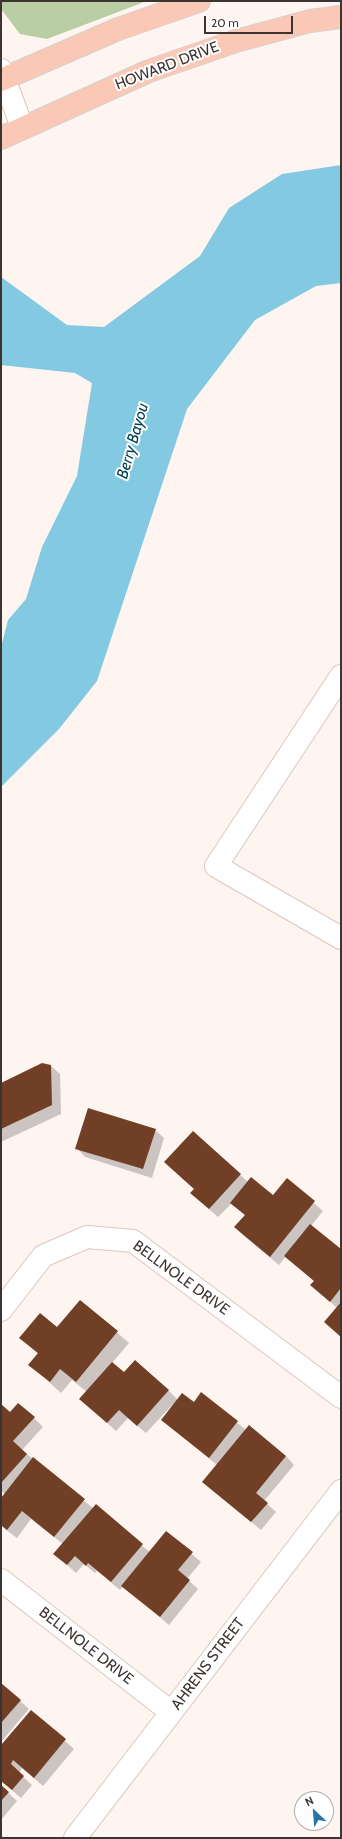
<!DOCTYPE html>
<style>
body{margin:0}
#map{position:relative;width:342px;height:1839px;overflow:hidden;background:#fef5f1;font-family:Cabin,sans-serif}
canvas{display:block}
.frame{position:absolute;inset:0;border:2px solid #3c3430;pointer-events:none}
.north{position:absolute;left:294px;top:1791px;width:40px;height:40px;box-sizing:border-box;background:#fff;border:1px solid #b1aeac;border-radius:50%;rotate:334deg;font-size:11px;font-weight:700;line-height:16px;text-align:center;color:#3c3430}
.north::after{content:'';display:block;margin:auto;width:14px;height:18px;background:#2776a7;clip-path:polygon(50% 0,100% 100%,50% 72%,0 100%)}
.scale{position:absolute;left:204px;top:16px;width:89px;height:18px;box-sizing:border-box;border:2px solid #3c3430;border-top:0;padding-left:5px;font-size:12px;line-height:14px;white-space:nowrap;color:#3c3430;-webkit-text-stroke:3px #fff;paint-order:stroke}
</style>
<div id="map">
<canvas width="342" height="1839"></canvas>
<div class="frame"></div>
<div class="north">N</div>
<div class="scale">20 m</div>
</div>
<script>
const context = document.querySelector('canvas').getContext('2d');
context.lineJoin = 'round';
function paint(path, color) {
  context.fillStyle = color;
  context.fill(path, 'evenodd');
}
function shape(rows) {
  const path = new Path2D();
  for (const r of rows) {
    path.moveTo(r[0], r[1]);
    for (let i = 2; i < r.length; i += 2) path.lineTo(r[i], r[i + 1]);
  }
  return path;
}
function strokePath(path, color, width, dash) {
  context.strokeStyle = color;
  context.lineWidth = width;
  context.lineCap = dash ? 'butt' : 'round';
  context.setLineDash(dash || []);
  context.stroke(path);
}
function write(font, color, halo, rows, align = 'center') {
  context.font = font + ' Cabin,sans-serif';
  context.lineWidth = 4;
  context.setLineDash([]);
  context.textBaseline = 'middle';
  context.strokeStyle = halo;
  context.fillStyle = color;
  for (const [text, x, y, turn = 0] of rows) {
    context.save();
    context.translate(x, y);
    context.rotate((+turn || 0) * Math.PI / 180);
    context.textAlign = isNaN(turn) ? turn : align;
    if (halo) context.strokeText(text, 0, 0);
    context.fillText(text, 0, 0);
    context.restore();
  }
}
paint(shape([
 [1,1,147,1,47,39,20,34,1,9]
]), '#b9cfa3');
paint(shape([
 [341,165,341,283,316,286,255,320,187,409,97,681,59,729,1,787,1,647,8,620,26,599,42,547,77,476,92,383,75,373,1,365,1,277,67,325,104,327,200,256,229,208,282,174]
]), '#82c9e1');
paint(shape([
 [51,1066,60,1074,61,1114,1,1142,1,1084],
 [155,1130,164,1138,152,1178,85,1157,77,1148],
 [193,1132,248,1182,273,1196,287,1180,323,1211,311,1226,341,1250,341,1337,325,1322,337,1308,312,1285,315,1282,286,1256,279,1265,244,1236,235,1227,245,1215,232,1203,218,1217,200,1201,195,1189],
 [81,1301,129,1343,112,1363,124,1373,168,1390,178,1400,194,1403,201,1393,246,1430,286,1456,294,1465,264,1501,276,1512,261,1530,203,1482,217,1465,162,1420,174,1405,173,1404,146,1433,128,1418,116,1431,90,1408,87,1392,72,1380,61,1393,30,1365,38,1354,21,1338,58,1329],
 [1,1406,10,1414,34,1418,43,1427,22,1450,93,1508,150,1552,166,1532,201,1562,187,1579,198,1589,169,1625,123,1586,120,1590,97,1571,95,1573,84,1564,76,1573,55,1554,63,1544,31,1519,17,1538,1,1526,1,1499,5,1494,1,1491],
 [1,1684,29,1709,1,1742],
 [31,1711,74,1749,43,1786,22,1768,19,1773,32,1785,21,1798,1,1781,1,1747],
 [1,1786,17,1801,1,1820]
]), '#0003');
paint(shape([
 [42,1063,51,1065,52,1105,1,1129,1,1083],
 [88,1108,156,1129,143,1169,75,1149],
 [193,1131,241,1174,209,1209,190,1193,194,1189,164,1162],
 [251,1177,273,1195,287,1178,315,1201,270,1257,234,1227,245,1215,230,1203],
 [310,1224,341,1249,341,1288,330,1302,310,1285,314,1281,284,1256],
 [80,1300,118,1331,76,1382,60,1369,50,1382,28,1365,38,1353,19,1338,40,1313,57,1327],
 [341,1302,341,1337,324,1322],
 [135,1360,169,1390,137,1426,119,1410,107,1423,79,1399,112,1362,124,1372],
 [201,1392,238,1421,209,1458,161,1420,182,1393,194,1402],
 [18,1403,35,1417,13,1441,27,1454,1,1483,1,1404,10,1412],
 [249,1425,286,1456,256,1493,268,1503,251,1522,202,1482],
 [33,1457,85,1499,54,1537,22,1511,7,1530,1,1525,1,1498],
 [96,1504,143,1544,111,1582,88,1563,86,1566,75,1556,67,1565,53,1554],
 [166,1531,193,1552,178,1570,190,1580,160,1617,121,1586],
 [1,1683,21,1700,1,1723],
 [31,1710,66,1739,34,1778,13,1760,11,1764,24,1776,12,1790,1,1781,1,1745],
 [1,1785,9,1792,1,1801]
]), '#703f26');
const minor = shape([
 [1,70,22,127],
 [341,676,216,866,341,938],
 [1,1310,43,1256,87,1237,133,1241,341,1397],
 [1,1580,171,1712],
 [75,1838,341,1491]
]);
const major = shape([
 [1,80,118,29,199,1],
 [1,138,149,71,236,41,310,21,341,17]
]);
strokePath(minor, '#dbc7be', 24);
strokePath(major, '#d4d2d1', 24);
strokePath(minor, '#fff', 22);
strokePath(major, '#fac8b5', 22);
write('15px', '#3c3430', '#fff', [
 ["HOWARD DRIVE",167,66,-21],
 ["BELLNOLE DRIVE",181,1278,36],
 ["BELLNOLE DRIVE",86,1646,38],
 ["AHRENS STREET",208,1664,-53]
]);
write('italic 16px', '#004152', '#fff', [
 ["Berry Bayou",133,441,-74]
]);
</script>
